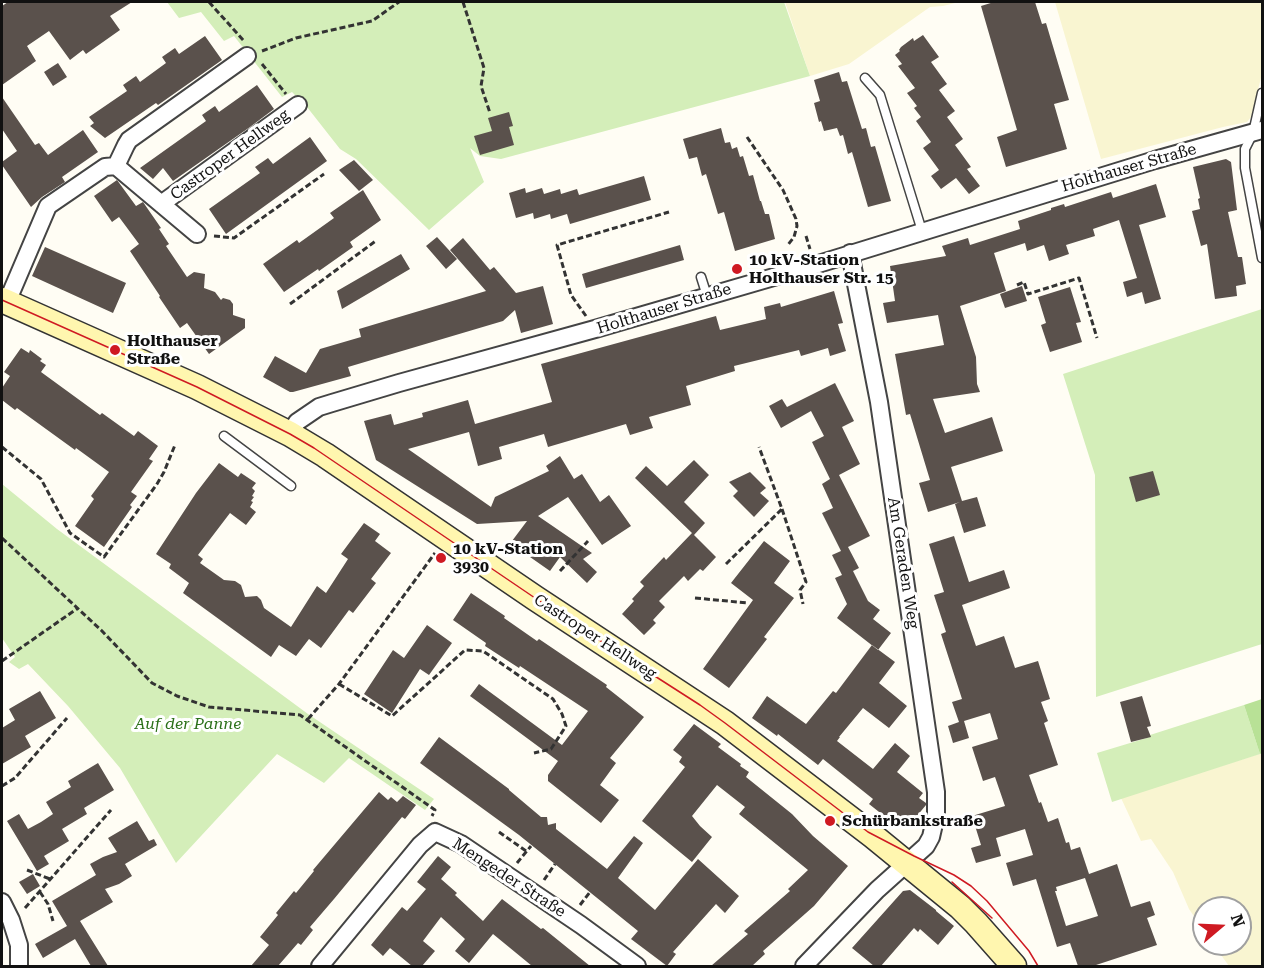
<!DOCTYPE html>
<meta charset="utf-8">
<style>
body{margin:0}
#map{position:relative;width:1264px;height:968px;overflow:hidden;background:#fffdf4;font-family:"Roboto Serif",serif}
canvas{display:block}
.frame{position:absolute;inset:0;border:3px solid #111;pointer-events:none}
.north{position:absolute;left:1192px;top:896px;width:60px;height:60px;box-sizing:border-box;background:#fff;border:2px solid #a0a0a0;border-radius:50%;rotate:71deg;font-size:16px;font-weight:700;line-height:24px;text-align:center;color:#111}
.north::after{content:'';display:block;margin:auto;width:21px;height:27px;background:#cf1a22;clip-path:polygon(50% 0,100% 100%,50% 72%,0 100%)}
</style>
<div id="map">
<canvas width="1264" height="968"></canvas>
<div class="frame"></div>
<div class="north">N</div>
</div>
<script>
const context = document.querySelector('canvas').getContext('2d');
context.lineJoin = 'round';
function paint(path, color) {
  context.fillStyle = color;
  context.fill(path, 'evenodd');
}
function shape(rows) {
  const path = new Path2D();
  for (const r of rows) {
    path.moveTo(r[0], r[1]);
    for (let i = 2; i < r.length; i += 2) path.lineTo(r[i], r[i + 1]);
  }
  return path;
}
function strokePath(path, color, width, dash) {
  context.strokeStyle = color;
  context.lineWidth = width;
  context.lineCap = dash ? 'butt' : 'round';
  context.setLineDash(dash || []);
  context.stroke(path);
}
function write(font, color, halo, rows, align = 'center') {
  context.font = font + ' "Roboto Serif",serif';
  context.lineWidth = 6;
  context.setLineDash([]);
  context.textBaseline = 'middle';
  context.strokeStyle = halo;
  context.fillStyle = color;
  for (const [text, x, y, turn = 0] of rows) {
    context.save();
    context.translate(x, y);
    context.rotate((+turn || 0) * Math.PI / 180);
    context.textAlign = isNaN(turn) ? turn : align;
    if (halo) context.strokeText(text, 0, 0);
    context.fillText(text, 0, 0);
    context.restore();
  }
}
paint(shape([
 [785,2,959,2,943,6,930,7,849,64,810,76],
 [1055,2,1262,2,1262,74,1251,117,1247,122,1223,127,1101,159],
 [1262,753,1262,966,1229,966,1213,944,1240,944,1240,908,1204,908,1204,931,1189,909,1173,872,1151,839,1141,841,1121,798]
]), '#f9f5d1');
paint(shape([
 [167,2,784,2,810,76,501,159,480,156,470,148,484,182,429,230,356,159,340,149,307,107,292,92,282,97,234,36,224,41,201,12,179,18],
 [1262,309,1262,644,1096,697,1095,475,1063,374],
 [2,484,57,529,308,714,434,799,425,810,349,758,324,783,277,754,176,863,120,768,68,706,28,664,19,669,9,662,15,657,2,638],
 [1244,705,1260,754,1112,802,1097,753,1150,737,1150,735]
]), '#d4eeb9');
paint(shape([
 [1262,699,1262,753,1260,754,1244,705]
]), '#b8e196');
paint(shape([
 [8,2,132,2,110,16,120,30,86,54,83,50,70,60,49,31,27,46,36,61,2,85,2,6],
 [994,2,1035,2,1042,24,1046,23,1069,100,1054,104,1067,149,1006,167,997,137,1017,130,981,6],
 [923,35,939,57,931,62,947,84,939,90,955,111,947,117,963,139,955,145,971,167,967,169,980,186,969,194,956,178,941,189,931,176,939,170,923,148,931,142,916,121,921,117,914,108,917,106,907,93,915,88,898,66,902,64,895,55,900,51,899,50,901,47,913,38,914,41],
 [205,36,222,60,158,105,156,103,105,138,90,126,94,123,89,117,127,91,123,85,136,76,140,82,166,63,162,57,175,48,179,54],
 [58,63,67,77,53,86,44,72],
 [839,72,842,82,847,81,862,129,866,128,871,147,875,146,891,201,868,207,852,152,848,154,843,135,840,136,837,128,824,131,821,121,819,122,814,103,820,101,814,80],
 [257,85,274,109,250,127,173,181,163,168,153,179,140,168,206,121,202,115,215,106,219,112],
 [2,97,35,145,39,143,48,155,83,130,98,152,62,177,65,182,42,197,31,207,2,165,2,162,17,151,2,129],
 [509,112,513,126,509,127,514,145,480,155,474,136,492,131,488,118],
 [721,128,725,143,730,142,732,149,737,147,740,157,743,156,749,176,753,175,760,201,761,201,765,214,769,214,775,239,735,251,724,212,718,214,706,174,702,176,697,157,689,159,683,139],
 [310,137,327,161,226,234,209,209,260,173,255,167,268,158,273,164],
 [1226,159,1231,162,1237,210,1228,212,1238,257,1242,257,1246,284,1236,286,1237,296,1215,299,1207,244,1201,246,1192,211,1200,209,1198,199,1200,198,1193,167],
 [354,160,373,180,359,191,339,170],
 [644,176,651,200,570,224,567,214,551,219,550,214,534,219,533,213,516,218,509,193,525,188,526,193,542,188,544,194,560,189,561,194,577,189,579,195],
 [117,180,136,206,143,202,161,228,159,229,169,244,166,246,187,277,194,272,205,274,204,288,215,292,221,300,223,298,230,300,233,304,233,315,245,319,245,328,209,354,187,323,180,328,159,297,160,296,130,251,139,244,119,217,112,222,94,196],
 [1156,184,1166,217,1139,225,1161,299,1145,304,1142,292,1127,297,1123,282,1137,278,1119,220,1093,229,1095,236,1066,245,1069,254,1049,261,1044,245,1027,251,1025,243,994,253,1006,291,960,306,976,357,977,384,980,392,933,399,945,433,992,417,1003,451,951,467,962,501,977,497,986,526,964,533,955,504,960,502,928,512,919,483,930,480,910,414,906,415,895,354,944,345,938,315,887,323,883,303,895,301,890,266,946,256,942,246,968,238,970,245,1020,229,1018,221,1051,210,1051,208,1064,204,1065,207,1111,192,1113,198],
 [363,190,381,220,350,242,353,247,319,271,318,269,284,292,263,264,297,240,299,243,334,218,330,213],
 [437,237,457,259,446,269,426,246],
 [463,238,490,270,494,267,516,293,543,286,553,324,521,333,515,310,503,321,348,367,351,376,293,392,290,392,263,377,275,356,306,373,320,349,361,337,359,329,486,291,450,250],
 [680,245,684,260,586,288,582,274],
 [45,247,126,283,113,313,32,276],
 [401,254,410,269,342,309,337,291],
 [1022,286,1027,301,1005,308,1000,294],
 [1070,287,1081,322,1076,323,1082,342,1050,352,1041,325,1046,323,1038,297],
 [834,291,843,323,838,324,846,351,830,356,828,348,801,356,799,350,734,366,735,371,686,386,691,405,649,417,653,428,630,435,626,424,548,447,544,434,499,447,502,459,478,466,469,432,408,449,491,507,495,497,549,471,546,466,560,456,574,479,582,474,600,502,609,495,631,526,602,545,568,497,538,516,592,553,583,559,597,572,587,583,560,557,550,571,530,557,531,556,512,541,527,521,477,524,376,460,364,421,391,414,394,425,423,417,422,413,468,400,475,424,552,402,541,364,716,316,720,330,766,319,764,307,780,303,781,307],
 [21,348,29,353,30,350,42,359,40,361,46,365,41,372,100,415,102,413,134,436,138,431,158,446,149,459,153,461,131,492,137,496,130,505,132,507,104,547,75,526,94,499,91,496,109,472,76,448,75,450,17,408,15,410,2,400,2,388,10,376,4,372],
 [835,383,854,421,842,427,860,464,839,475,870,536,848,547,859,568,853,571,868,601,880,610,873,619,891,633,878,650,837,618,847,604,835,578,842,575,832,555,841,551,822,513,833,508,822,484,830,479,812,442,824,436,811,411,781,428,769,406,782,399,787,407],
 [694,460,709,475,684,502,705,523,694,535,716,557,703,571,700,569,688,581,684,576,659,601,665,607,653,620,656,623,644,635,622,614,634,601,632,599,644,586,640,582,664,557,666,560,692,533,635,478,646,466,667,486],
 [219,463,238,477,241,473,256,483,252,488,255,491,252,496,254,497,251,501,253,502,250,507,256,512,246,525,230,513,198,555,203,559,200,563,224,580,235,581,241,585,245,597,257,596,261,600,264,608,291,627,317,586,326,593,348,559,341,554,364,523,380,534,375,541,391,553,371,579,376,583,353,613,349,610,321,648,309,639,296,656,279,645,271,657,183,593,189,583,169,568,171,564,156,554,196,493],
 [1153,471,1160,495,1136,502,1129,477],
 [750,472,766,488,760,493,769,501,754,517,733,496,738,491,729,482],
 [954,536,969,582,1004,570,1010,588,962,605,976,646,1004,636,1015,668,1038,661,1050,699,1041,702,1048,721,1044,723,1058,765,1029,775,1039,803,1041,802,1048,822,1058,818,1066,843,1069,842,1071,850,1080,847,1089,874,1117,864,1131,907,1150,901,1155,915,1147,918,1157,945,1093,966,1078,966,1070,943,1057,947,1036,879,1013,886,1006,863,1033,855,1025,829,996,838,1001,856,976,863,971,848,981,845,972,816,1005,806,995,777,983,781,972,747,998,739,990,713,964,721,969,738,953,743,948,726,959,722,952,702,962,699,941,634,946,632,934,595,944,592,929,544],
 [1085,878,1098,916,1066,926,1055,891,1057,891,1056,887],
 [764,541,790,561,774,583,794,598,764,637,767,639,729,688,703,669,753,600,731,583],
 [471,593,505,616,504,618,537,641,539,639,607,685,606,687,644,717,610,758,616,763,600,785,619,800,601,823,548,781,548,775,558,761,470,696,479,684,562,745,588,711,520,666,519,668,485,646,486,643,453,620],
 [427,625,452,643,429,675,420,669,392,713,364,694,393,650,404,658],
 [872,645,895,662,879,683,907,706,889,728,863,708,839,737,840,737,837,741,873,769,895,743,910,756,897,772,923,793,919,798,926,803,926,805,907,828,898,827,869,804,873,799,823,759,818,765,778,734,777,736,752,718,767,696,806,724,833,691,836,693],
 [40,691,56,718,25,736,31,747,2,764,2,728,15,720,9,709],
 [1142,696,1151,726,1147,727,1151,737,1131,742,1120,702],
 [694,724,721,744,718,747,741,764,740,766,749,772,746,777,792,814,813,836,848,866,814,906,763,951,765,954,752,966,711,966,748,934,744,931,790,891,788,889,808,870,739,814,745,807,717,785,692,816,700,826,712,837,692,862,642,821,685,767,679,762,682,757,673,750],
 [439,737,509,789,509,790,541,817,547,817,548,825,556,823,556,829,607,869,634,836,643,843,618,878,655,910,698,859,739,896,725,913,716,904,673,952,676,954,667,966,631,939,638,931,519,835,420,763],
 [98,763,114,790,84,808,87,814,62,829,69,841,44,856,49,864,37,871,7,821,19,814,28,829,41,822,53,814,46,802,71,787,68,781],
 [379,792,388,800,391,797,397,802,403,796,416,805,405,819,402,817,334,899,310,927,313,930,301,945,298,943,278,966,251,966,269,945,260,937,278,915,276,913,294,891,296,893,314,871,313,870],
 [137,821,149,841,154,839,157,845,125,864,132,876,119,884,105,889,113,902,80,921,108,966,91,966,75,939,43,958,35,944,67,926,52,901,96,875,90,864,103,857,117,852,108,838],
 [438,856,451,867,441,879,457,893,455,895,483,921,502,899,541,929,543,928,590,966,532,966,493,934,469,963,455,951,465,939,441,917,423,941,435,951,422,966,412,966,390,948,383,956,371,945,402,907,407,911,426,889,417,882],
 [33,874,40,886,27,894,19,882],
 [910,890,936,910,936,911,954,926,938,945,920,929,918,932,914,928,881,966,874,966,852,948,903,891]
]), '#5a514c');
const lane = shape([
 [865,78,880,95,922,231],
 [1262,93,1253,133,1245,149,1245,168,1262,258],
 [701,277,707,296],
 [224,436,291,486]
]);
const street = shape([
 [116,166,126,145,129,140,247,56],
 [161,204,298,105],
 [7,302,48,206,105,167,116,166,197,234],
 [290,434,297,422,319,407,332,403,399,383,595,329,815,265,1155,160,1262,130],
 [2,902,11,920,19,945,19,966],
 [320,966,420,845,435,832,461,844,581,925,637,966],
 [804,966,877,890,926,846,931,837,936,815,936,792,879,402,850,253]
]);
const secondary = shape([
 [2,300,197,387,290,434,325,455,535,598,725,723,873,836,960,907,976,923,1014,966]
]);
strokePath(lane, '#444', 11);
strokePath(street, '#444', 20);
strokePath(secondary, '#333', 27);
strokePath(shape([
 [209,2,244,41],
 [463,2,484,68,481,86,490,113],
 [262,51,296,38,372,21,399,2],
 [262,64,286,94],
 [747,137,783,190,796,219,797,226,794,237,787,246],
 [214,236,234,238,324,174],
 [806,236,810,249],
 [1017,285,1024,282,1028,294,1079,278,1097,338],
 [290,304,377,240],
 [586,316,571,295,557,245,669,212],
 [2,447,41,479,70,533,104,557,157,484,164,472,175,445],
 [782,509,806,582,800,590,803,604],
 [2,538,102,631,152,683,177,696,209,707,300,715,435,810,432,816],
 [726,564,782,509,759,447],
 [560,571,588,541],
 [695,598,748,603],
 [2,661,78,608],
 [339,684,392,716,465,650,483,651,553,699,562,714,566,726,551,749,534,753],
 [308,719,339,684,435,553],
 [2,786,15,778,67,718],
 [499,832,526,851],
 [517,863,531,846],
 [27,870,50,879],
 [544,880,555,864],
 [40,892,48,904,53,921],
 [580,905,590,892],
 [25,908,111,810]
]), '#333', 3, [6, 3]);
strokePath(lane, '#fff', 8);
strokePath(street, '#fff', 16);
strokePath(secondary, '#fff6af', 24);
strokePath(shape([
 [2,300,197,387,290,434,314,448,535,598,636,664,700,705,725,723,868,832,914,856,954,875,971,886,987,901,1029,951,1038,966],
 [952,882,992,918]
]), '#cf1a22', 1.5);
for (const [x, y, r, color] of [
 [737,269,6,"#cf1a22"],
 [115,350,6,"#cf1a22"],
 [441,558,6,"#cf1a22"],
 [830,821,6,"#cf1a22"]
]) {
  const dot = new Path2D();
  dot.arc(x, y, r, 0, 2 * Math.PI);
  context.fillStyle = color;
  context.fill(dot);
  strokePath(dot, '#fff', 2);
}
write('16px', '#111', '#fff', [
 ["Castroper Hellweg",230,155,-36],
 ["Holthauser Straße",1129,168,-16],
 ["Holthauser Straße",664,309,-17],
 ["Am Geraden Weg",903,563,81],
 ["Castroper Hellweg",595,637,33],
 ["Mengeder Straße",509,878,33]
]);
write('bold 16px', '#111', '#fff', [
 ["10 kV-Station",749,260],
 ["Holthauser Str. 15",749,278],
 ["Holthauser",127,341],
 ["Straße",127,359],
 ["10 kV-Station",453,549],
 ["3930",453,567],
 ["Schürbankstraße",842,821]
], 'left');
write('italic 16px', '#2b7019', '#fff', [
 ["Auf der Panne",188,724]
]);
</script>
